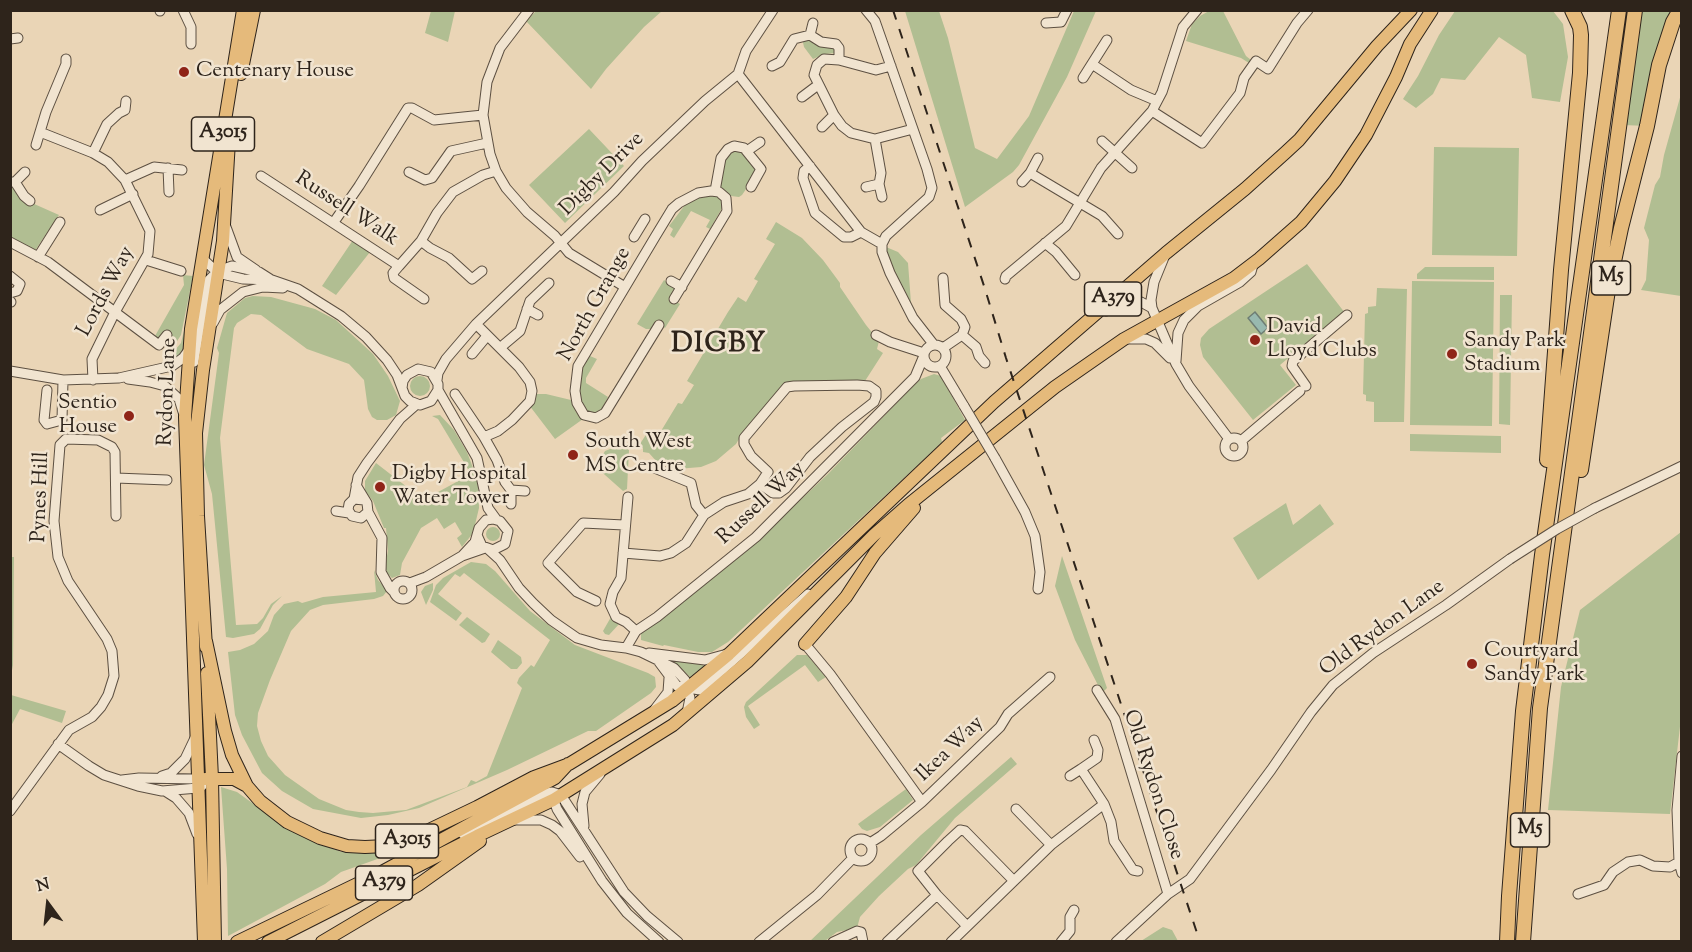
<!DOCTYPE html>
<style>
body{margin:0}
#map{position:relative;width:1692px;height:952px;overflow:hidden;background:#ead5b6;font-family:"Sorts Mill Goudy",serif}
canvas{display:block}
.frame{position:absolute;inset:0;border:12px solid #2e241b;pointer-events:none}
.north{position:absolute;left:18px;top:874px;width:60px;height:60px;-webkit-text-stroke:4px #f1e4d0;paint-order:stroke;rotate:345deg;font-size:16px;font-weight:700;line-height:24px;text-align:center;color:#2e241b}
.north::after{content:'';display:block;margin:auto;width:21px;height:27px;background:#2e241b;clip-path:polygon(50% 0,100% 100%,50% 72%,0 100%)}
</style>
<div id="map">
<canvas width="1692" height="952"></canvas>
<div class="frame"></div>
<div class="north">N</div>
</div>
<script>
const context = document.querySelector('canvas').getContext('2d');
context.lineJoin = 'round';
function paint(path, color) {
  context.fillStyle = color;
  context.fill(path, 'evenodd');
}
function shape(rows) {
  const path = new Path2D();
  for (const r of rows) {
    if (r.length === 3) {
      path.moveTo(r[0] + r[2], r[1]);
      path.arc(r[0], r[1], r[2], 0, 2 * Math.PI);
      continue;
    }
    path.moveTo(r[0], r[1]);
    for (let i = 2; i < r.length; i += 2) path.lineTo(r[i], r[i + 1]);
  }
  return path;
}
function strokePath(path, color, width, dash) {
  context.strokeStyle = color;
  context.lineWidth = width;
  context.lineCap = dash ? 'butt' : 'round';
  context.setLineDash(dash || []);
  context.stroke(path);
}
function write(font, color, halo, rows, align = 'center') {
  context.font = font + ' "Sorts Mill Goudy",serif';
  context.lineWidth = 5;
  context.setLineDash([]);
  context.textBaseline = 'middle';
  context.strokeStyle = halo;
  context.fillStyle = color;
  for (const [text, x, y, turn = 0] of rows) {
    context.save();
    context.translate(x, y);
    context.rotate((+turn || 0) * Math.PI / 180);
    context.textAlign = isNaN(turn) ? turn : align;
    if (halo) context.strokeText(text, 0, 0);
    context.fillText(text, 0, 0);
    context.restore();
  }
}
paint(shape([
 [431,11,455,11,448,42,425,33],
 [536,11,662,11,644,27,606,69,591,89,526,21],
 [905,11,939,11,948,38,975,148,997,159,1029,116,1074,11,1096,11,1067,77,1019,165,1013,172,965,207],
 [1209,11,1223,11,1246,56,1251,60,1249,63,1241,58,1186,41,1192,24,1200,16],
 [1455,11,1553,11,1563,24,1568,57,1560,102,1532,98,1526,55,1499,37,1465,80,1441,78,1433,94,1416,108,1403,99,1418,76,1439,35],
 [1641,11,1680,11,1647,126,1623,125],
 [802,38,833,45,836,53,825,54,813,59,804,47],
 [1681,94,1682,296,1681,296,1641,290,1646,280,1649,240,1644,228,1655,185,1660,177,1664,155],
 [589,129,624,166,565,223,529,185],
 [1434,147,1519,148,1517,256,1432,255],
 [740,148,759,170,742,195,739,197,731,196,720,186,725,155],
 [10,186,32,203,59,215,34,252,11,239],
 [712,193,723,198,724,208,722,208,710,229,706,227,710,220,691,211,674,238,670,235,673,229,669,226,688,201],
 [776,222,802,238,823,260,840,283,840,287,866,325,879,341,877,349,883,353,865,381,785,384,745,429,736,444,716,461,701,467,677,469,657,462,649,453,643,452,643,448,638,447,649,430,658,436,678,403,682,404,694,385,687,381,728,312,738,297,746,302,758,281,754,279,775,244,766,239],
 [353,240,370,252,336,295,322,286],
 [886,247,898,252,908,263,911,303,890,264],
 [1307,264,1345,313,1343,312,1280,365,1296,385,1253,420,1203,357,1200,345,1201,338,1209,329],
 [1425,267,1494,267,1494,280,1417,279,1417,274],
 [183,275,193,276,181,335,172,349,165,344,166,331,163,332,160,338,158,338,155,336,184,285],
 [664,280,673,286,675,291,670,298,680,304,665,328,655,322,651,329,646,329,637,324],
 [1412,281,1494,282,1492,426,1410,425],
 [1377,288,1407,289,1404,422,1374,422,1374,402,1366,401,1366,395,1363,394,1365,314,1368,313,1368,307,1376,306],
 [1500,295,1512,295,1510,425,1499,424],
 [253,296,271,297,315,309,336,320,373,354,388,376,400,401,396,415,387,420,377,420,372,417,368,409,364,380,349,364,307,349,261,315,251,314,237,323,234,328,220,438,236,625,257,624,263,618,271,604,282,596,273,605,260,629,254,634,233,638,226,637,212,494,204,465,219,353,217,348,227,313,245,298],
 [189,310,183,350,175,362,161,366,181,343],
 [590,356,597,359,586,378,586,383,608,397,601,410,602,411,593,414,584,410,579,395,580,370],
 [934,374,941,376,965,420,941,438,942,442,921,462,728,642,712,652,698,652,664,645,663,646,641,640,641,633,743,554,828,474,914,385,921,379],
 [420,386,10],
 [536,394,546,394,571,400,576,412,583,419,555,439,529,405],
 [440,415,454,430,467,452,478,481,479,508,473,533,462,547,457,538,462,534,455,522,444,529,437,518,421,528,402,563,400,575,392,578,387,573,385,566,388,551,386,528,384,528,373,501,365,491,365,481,376,463,407,487,414,501,418,503,471,474,438,419,432,416],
 [1410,434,1501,436,1501,453,1410,451],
 [620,445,629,450,627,489,623,491,596,467,605,451],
 [1286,503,1293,525,1320,504,1334,524,1258,580,1233,538],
 [493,534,7],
 [1681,532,1682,709,1670,814,1548,810,1561,687,1580,610],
 [1062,556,1107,688,1102,693,1075,640,1055,586],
 [11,557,14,557,13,665,11,676],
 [471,562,486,564,495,571,530,611,575,645,648,673,655,677,656,687,651,693,596,731,588,731,507,770,419,808,388,815,361,818,313,809,282,791,262,773,242,735,235,715,228,652,240,650,254,644,268,631,274,615,284,604,298,601,302,603,323,597,376,592,374,570,378,580,386,589,387,591,383,596,374,599,323,605,310,610,291,631,270,680,258,713,257,726,261,741,268,756,285,775,319,799,346,810,359,812,373,813,406,810,467,787,471,780,476,782,487,776,522,688,517,683,519,678,531,665,534,667,550,640,464,573,460,577,455,574,438,594,462,613,456,621,430,602,436,585,443,578],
 [433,583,433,590,426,605,421,592,425,586],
 [467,617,490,634,485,642,482,643,459,625],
 [611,617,620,623,609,635,605,634,603,631],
 [498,640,521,657,522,663,517,669,511,669,491,652],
 [797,655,807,655,826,677,818,682,805,665,748,706,760,725,754,729,746,717,744,707,746,702],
 [672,660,702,664,704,666,690,677],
 [11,695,66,711,62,723,20,709,11,726],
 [1011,757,1017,764,955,818,916,865,908,869,879,896,860,917,857,928,837,932,825,941,809,942,921,835],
 [221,787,237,792,287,828,341,852,382,853,383,857,341,872,325,884,228,936,227,869],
 [906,789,913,800,880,827,867,831,862,829,858,824],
 [1163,927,1172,930,1178,941,1141,941]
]), '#b1be92');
const water = shape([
 [1255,312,1268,328,1261,334,1248,318,1255,312]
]);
paint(water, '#98b9af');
strokePath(water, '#6e7d74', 1.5);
const minor = shape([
 [183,10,191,27,191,44],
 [529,10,500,48,487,82,483,115,490,154,496,171,506,188,527,212,555,236,569,253,625,287],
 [866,10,875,21,927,169,932,188,929,197,886,236,882,244,882,252,890,273,913,318,934,345],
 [160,11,160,10],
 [813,23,810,35,821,42,836,44,839,48,839,60],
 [1046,23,1061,22,1067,10],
 [10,39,18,38],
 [1092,64,1131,90,1157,101],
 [772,66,780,62,794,39,810,35],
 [891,66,876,70,839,60,824,59,817,65,814,75,834,115,842,126,851,133,875,139,913,129],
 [738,74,861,232,882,244],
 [1083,78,1107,40],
 [802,97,818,85],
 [1152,111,1202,143,1240,93,1244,78,1256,61,1268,69,1297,23,1308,10],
 [822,127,834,115],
 [40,132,93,153,108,162,125,180,150,231,148,254,115,312,92,359,93,380],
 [875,139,881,173,879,184,882,197],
 [1102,141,1132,168],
 [36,145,46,112,66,64,66,59],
 [747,151,760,142],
 [93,153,107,124,119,113,125,110,126,101],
 [810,166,804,171,803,178,815,213,844,237,851,237,861,232],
 [168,168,169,192],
 [409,172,425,180,432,178,451,151,487,143],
 [1030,173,1102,216,1118,234],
 [261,176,399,266,393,273,394,278,424,299],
 [125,180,154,167,182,170],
 [10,182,15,182,24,196,30,201],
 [15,182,25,172],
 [1022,182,1030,173,1038,158],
 [866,187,879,184],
 [715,191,721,158,728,149,734,146,744,148,761,169,751,187],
 [100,210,133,194],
 [334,222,359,186,408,108,412,108,434,120,483,115],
 [226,227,237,257,256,270],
 [634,237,645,219],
 [421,241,430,248,449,258,472,279,482,271],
 [10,242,48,262,159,345,167,335],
 [1045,243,1056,252,1075,275],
 [1165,255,1154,282,1151,300,1152,308,1176,364,1189,386,1229,439],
 [38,257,60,222],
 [203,259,218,273,243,279,272,280,298,289,341,316,366,337,387,360,397,375,405,396,410,401,420,405,431,401,438,390,438,384,431,372,418,369,407,375,403,381,402,388],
 [146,260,181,271],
 [399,266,421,241,437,213,453,192,483,175,496,171],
 [10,276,20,284,17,291,10,293],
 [943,278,945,305,961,319,965,327,962,335,943,348],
 [1005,279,1006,276,1066,226,1101,168,1152,111,1162,92,1183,27,1197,10],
 [671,281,682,287],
 [10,301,11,302],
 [527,309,538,315],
 [1106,311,1114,305,1129,301,1141,302,1152,308],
 [213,323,220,310,243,292,263,287,283,288],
 [476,324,519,367,530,382,532,391,530,401,512,420,498,431,484,437,497,460,505,482,511,490,511,504],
 [659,325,605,413,596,418,584,415,577,403,575,391,578,366,655,237,672,209,679,203,698,193,711,191,719,192,726,198,727,211,674,299],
 [876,335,890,342,924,353],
 [962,335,976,347,979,356,985,363],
 [1125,339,1146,339,1155,343,1170,358],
 [935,356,11],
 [501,347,520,331,530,301,549,283],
 [472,354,487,336],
 [1176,361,1178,333,1184,320,1198,306,1240,282,1251,272,1253,265],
 [194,362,205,295,208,281,213,276,223,269,232,266,259,272,270,279],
 [940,366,964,406],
 [10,371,63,380,119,378,172,366,183,358,188,351],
 [128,379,150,382,165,386,179,399,183,412],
 [437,380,438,373,446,359,476,324,614,192,642,161,705,101,738,74,746,51,773,10],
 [1306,386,1292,366,1293,361,1347,315],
 [47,390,44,420,47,424,62,420,63,380],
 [438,390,477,458,488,508,496,519],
 [455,394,484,437],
 [1234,447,9],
 [1241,441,1300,391],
 [995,458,1025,512,1035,536,1040,572,1038,589],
 [652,467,691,483,696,505,704,515],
 [116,478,167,480],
 [356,485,367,503,368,512,361,518,352,516,348,510,349,504,354,499,364,500],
 [511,490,525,491],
 [628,497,621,578,613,592,610,604,616,617,626,622,636,631],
 [354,499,358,477,367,463,400,419,417,404],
 [1595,508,1682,466],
 [336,511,349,513],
 [368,512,382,538,381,572,390,588,394,592],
 [489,550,500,560,519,588,533,603,551,620,577,638,601,645,626,648,641,652,674,668,685,680,690,698,687,713],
 [623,553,660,556,671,553,686,543,704,515,724,502,748,494,760,484,768,472,751,456,744,444,744,438,787,387,794,386,857,385,869,386,876,391,876,397,874,402,842,427,810,457,786,488,779,493,773,493,760,484],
 [462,556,475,542,479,528,486,520,493,519,500,521,508,531,505,544,493,550,482,546,477,535],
 [403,590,9],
 [410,583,426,577,462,556,485,548],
 [596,601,577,592,548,563,583,523,624,525],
 [805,644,830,674,922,802],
 [626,648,636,631,657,617,756,537,915,377,923,358],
 [649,653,705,660,727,654],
 [659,662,677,686,700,690,808,594],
 [1097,690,1115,719,1168,894],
 [655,709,668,692,669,678],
 [1094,740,1098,750,1097,758,1081,769,1104,804],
 [58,744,89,766,104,775,138,786,162,791,198,788,202,786],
 [1682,756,1677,810,1679,862,1682,873],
 [162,776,171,773,185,759,195,738],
 [1070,776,1081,769],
 [122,780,139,778,198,779],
 [165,791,176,798,189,813,197,834],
 [552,795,557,809,602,881,627,913,659,942],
 [1016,809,1051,845],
 [10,811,69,730,92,717,101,707,108,695,114,676,112,651,107,639,68,581,58,557,54,521,60,445,66,439,98,440,112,447,115,452,116,516],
 [514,820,541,820,552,825,560,831,580,857],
 [584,826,582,804,585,792,600,774],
 [463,834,543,794,552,792,561,795,624,892,647,916,678,942],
 [861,850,11],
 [870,843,881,836,922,802,1000,727,1008,714,1050,677],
 [1578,894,1604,885,1613,872,1628,862,1640,860,1653,866,1670,867,1679,862],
 [967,926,937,895,918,871,948,841,960,830,965,831,1014,881],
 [759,942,817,895,853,858],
 [833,942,857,931,861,932,863,942],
 [887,942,937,895],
 [951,942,1051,845,1104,804,1111,822,1114,841,1133,870,1138,871],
 [1061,942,1070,931,1070,917,1074,910],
 [1116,942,1168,894,1190,879,1271,770,1311,712,1333,685,1373,653,1446,605,1510,559]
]);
const major = shape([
 [241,74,254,10],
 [206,641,225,731,232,755,247,786,260,801,287,822,320,838,347,846,365,847,386,846,404,842,477,807,534,777,569,764,672,701,729,654,994,402,1166,253,1245,189,1285,153,1299,140,1377,46,1411,10],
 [805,644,846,597,875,553,914,508],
 [206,647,198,516,196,433,203,370,223,241,229,141],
 [207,673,212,778,215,942],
 [205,779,234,779,247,786],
 [204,942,185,417,191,329,243,10],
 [237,942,380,873,555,778,568,764],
 [268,942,477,836,553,800,673,725,747,662,874,535,908,505,1055,387,1124,339,1234,278,1259,259,1301,222,1335,181,1366,135,1396,77,1410,44,1432,10],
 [322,942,418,885,480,841]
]);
const highway = shape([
 [1547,460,1561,270,1580,73,1581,35,1580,27,1572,10],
 [1581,470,1608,290,1621,228,1647,126,1659,65,1673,22,1680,10],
 [1507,942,1509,896,1523,711,1542,555,1619,10],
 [1523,942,1540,708,1635,10]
]);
strokePath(minor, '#5d5042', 11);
strokePath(major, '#2e241b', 14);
strokePath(highway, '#2e241b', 16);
strokePath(minor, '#f1e4d0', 9);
strokePath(major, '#e5ba7b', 12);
strokePath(highway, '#e5ba7b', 14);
strokePath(shape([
 [893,10,985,289,1006,358,1200,942]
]), '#2e241b', 2, [10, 10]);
const minorBridge = shape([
 [964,406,995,458],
 [1510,559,1557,529,1595,508]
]);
strokePath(minorBridge, '#5d5042', 11, []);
strokePath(minorBridge, '#f1e4d0', 9);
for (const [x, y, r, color] of [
 [184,72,6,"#8f2418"],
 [1255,340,6,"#8f2418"],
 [1452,354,6,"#8f2418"],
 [129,416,6,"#8f2418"],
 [573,455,6,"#8f2418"],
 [380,487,6,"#8f2418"],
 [1472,664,6,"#8f2418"]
]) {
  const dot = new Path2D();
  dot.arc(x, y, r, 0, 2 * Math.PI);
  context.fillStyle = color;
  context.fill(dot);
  strokePath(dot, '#f1e4d0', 2);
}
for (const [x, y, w] of [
 [223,134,63],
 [1611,278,39],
 [1113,299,57],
 [1530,830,39],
 [407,841,63],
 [384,883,57]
]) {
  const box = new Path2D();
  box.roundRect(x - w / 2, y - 17, w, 34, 4.5);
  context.fillStyle = '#f1e4d0';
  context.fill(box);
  strokePath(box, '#2e241b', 1.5);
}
write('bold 20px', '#2e241b', null, [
 ["A3015",223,134],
 ["M5",1611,278],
 ["A379",1113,299],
 ["M5",1530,830],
 ["A3015",407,841],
 ["A379",384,883]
]);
write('21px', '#2e241b', '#f1e4d0', [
 ["Centenary House",196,72],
 ["David",1267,328],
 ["Lloyd Clubs",1267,352],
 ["Sandy Park",1464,342],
 ["Stadium",1464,366],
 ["Sentio",117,404,"right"],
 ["House",117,428,"right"],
 ["South West",585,443],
 ["MS Centre",585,467],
 ["Digby Hospital",392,475],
 ["Water Tower",392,499],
 ["Courtyard",1484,652],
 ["Sandy Park",1484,676]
], 'left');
write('21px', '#2e241b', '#f1e4d0', [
 ["Digby Drive",603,175,-45],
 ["Russell Walk",346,210,33],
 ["Lords Way",107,292,-62],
 ["North Grange",596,305,-61],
 ["Rydon Lane",169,392,-88],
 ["Pynes Hill",42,497,-88],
 ["Russell Way",762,504,-43],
 ["Old Rydon Lane",1383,629,-36],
 ["Ikea Way",951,750,-44],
 ["Old Rydon Close",1152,785,72]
]);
context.letterSpacing = '1.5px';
write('bold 27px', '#2e241b', '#f1e4d0', [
 ["DIGBY",719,346]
]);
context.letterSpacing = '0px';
</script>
